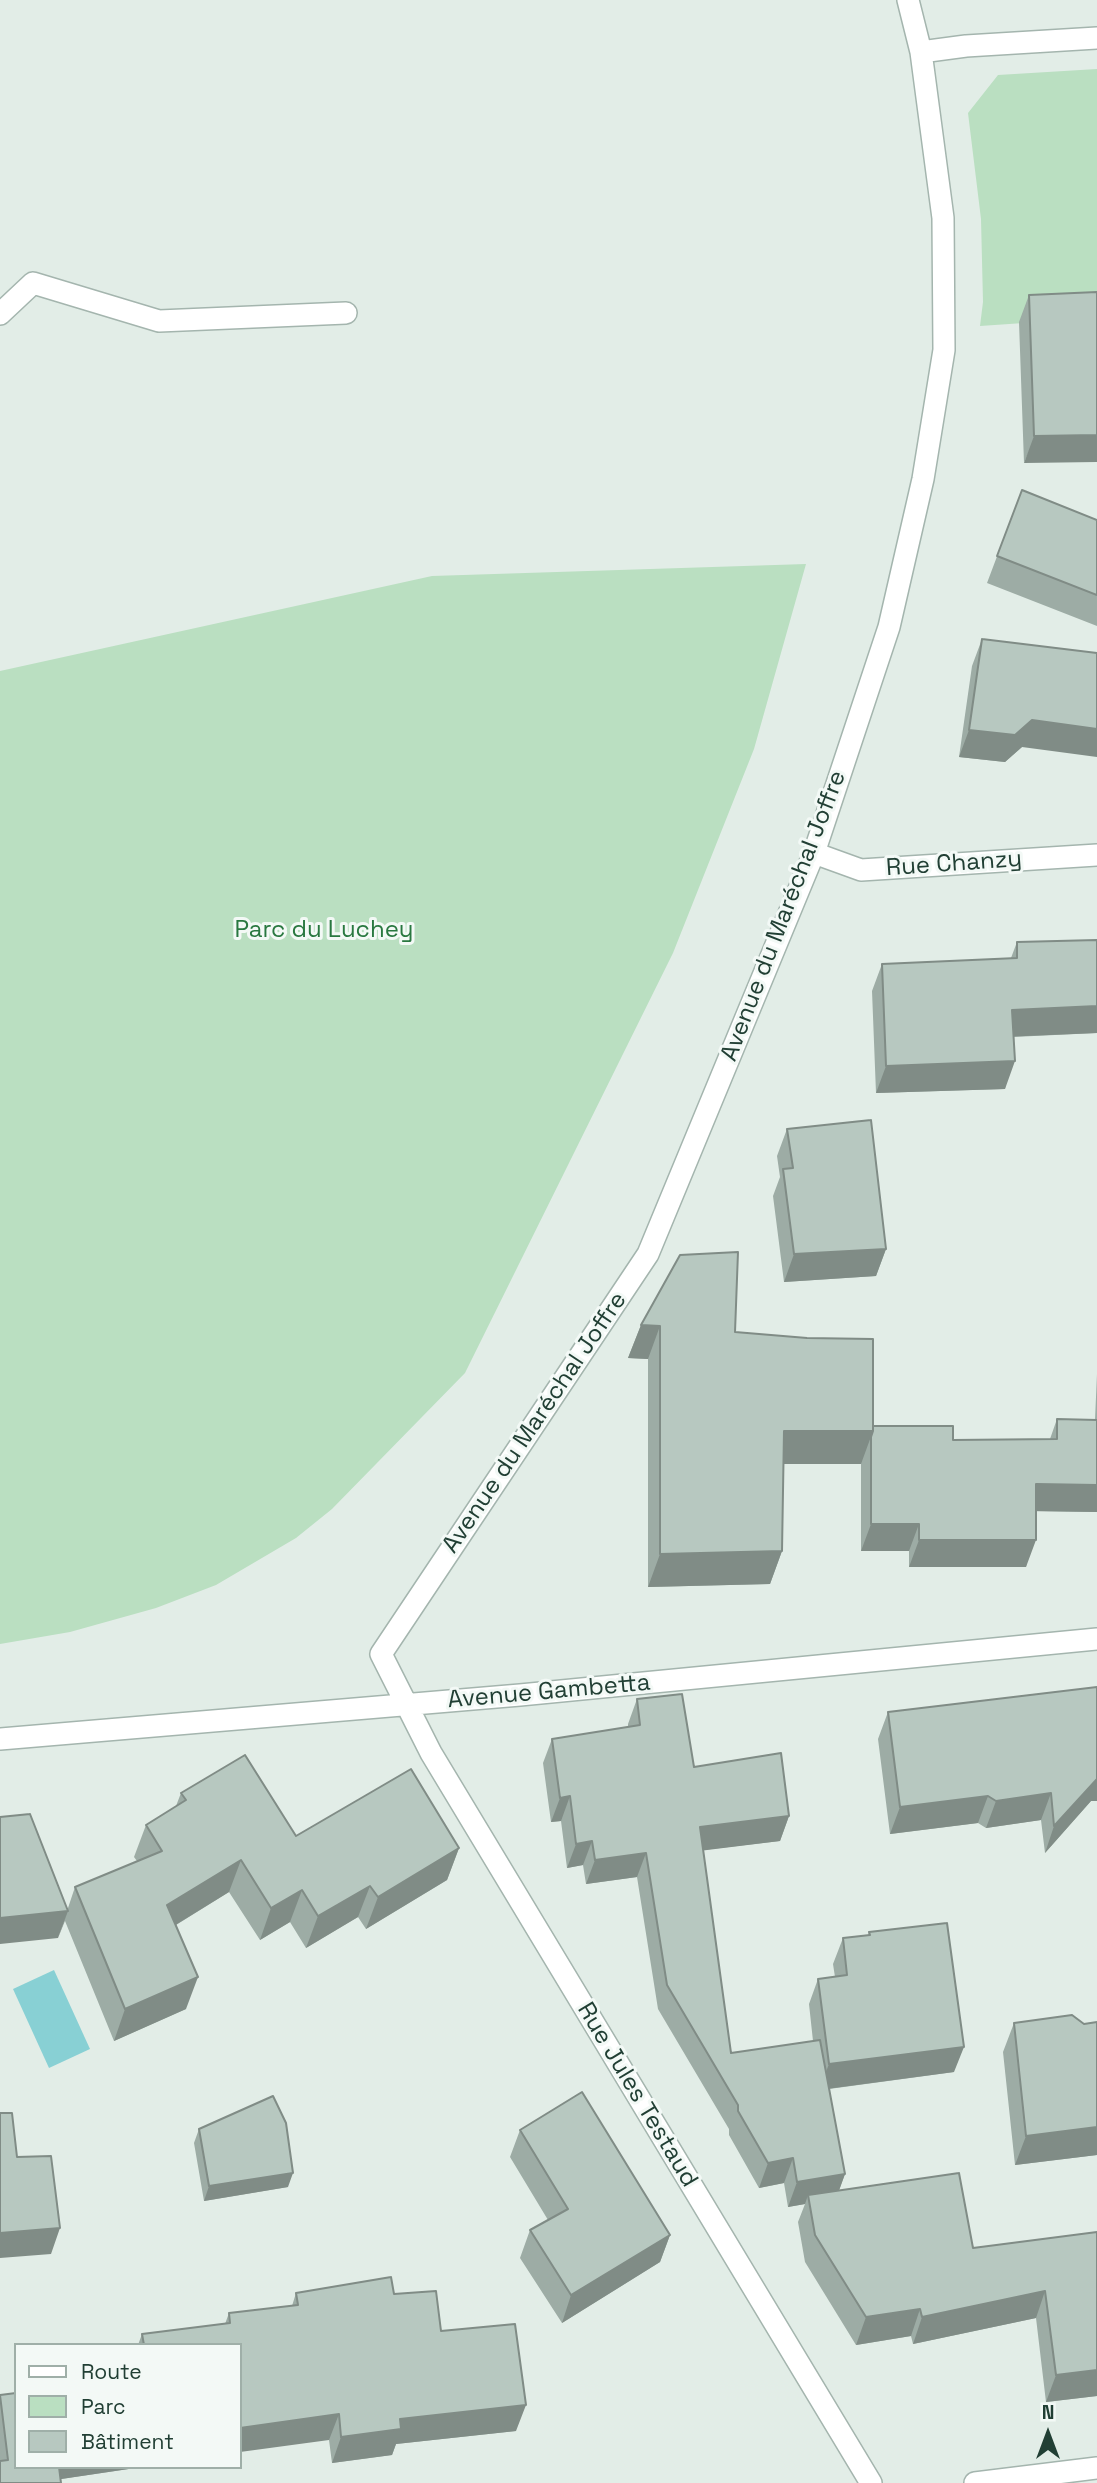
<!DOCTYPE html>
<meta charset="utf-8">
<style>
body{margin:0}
#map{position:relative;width:1097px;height:2483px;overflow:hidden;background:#e2ede7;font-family:"Space Grotesk",sans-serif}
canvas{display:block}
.legend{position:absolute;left:14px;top:2343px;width:228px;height:126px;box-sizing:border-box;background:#f3f9f6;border:2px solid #9fafa8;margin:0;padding:9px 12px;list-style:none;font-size:21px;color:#213f34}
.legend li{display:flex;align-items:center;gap:14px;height:35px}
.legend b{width:35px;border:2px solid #9fafa8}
.north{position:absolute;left:1013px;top:2399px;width:70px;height:70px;-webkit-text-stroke:5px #f3f9f6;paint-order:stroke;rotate:0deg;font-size:19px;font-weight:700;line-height:28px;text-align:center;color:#213f34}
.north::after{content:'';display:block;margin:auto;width:24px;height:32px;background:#213f34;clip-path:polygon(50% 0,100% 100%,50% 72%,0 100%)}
</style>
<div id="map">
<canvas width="1097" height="2483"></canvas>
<ul class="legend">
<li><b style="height:9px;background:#fff"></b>Route</li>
<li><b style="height:19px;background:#badfc1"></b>Parc</li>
<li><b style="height:19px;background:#b7c8c0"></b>Bâtiment</li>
</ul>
<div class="north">N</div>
</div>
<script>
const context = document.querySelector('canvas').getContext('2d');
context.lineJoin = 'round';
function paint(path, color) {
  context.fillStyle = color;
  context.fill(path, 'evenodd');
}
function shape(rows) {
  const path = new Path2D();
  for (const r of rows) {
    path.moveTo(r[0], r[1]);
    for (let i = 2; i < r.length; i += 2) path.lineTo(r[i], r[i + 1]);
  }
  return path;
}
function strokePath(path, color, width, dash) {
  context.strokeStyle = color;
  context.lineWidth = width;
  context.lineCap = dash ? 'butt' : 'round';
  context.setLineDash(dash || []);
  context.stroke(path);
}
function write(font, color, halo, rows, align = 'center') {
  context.font = font + ' "Space Grotesk",sans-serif';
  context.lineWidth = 6;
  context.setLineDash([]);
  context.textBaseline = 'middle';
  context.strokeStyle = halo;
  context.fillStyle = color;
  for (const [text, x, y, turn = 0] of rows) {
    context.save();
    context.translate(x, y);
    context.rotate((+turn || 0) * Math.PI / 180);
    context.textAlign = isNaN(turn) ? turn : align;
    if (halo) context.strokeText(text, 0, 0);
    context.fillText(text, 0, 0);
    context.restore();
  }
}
paint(shape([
 [1097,69,1097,318,980,326,983,302,981,219,968,113,998,75],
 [806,564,754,749,673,953,465,1373,332,1509,296,1538,216,1585,156,1608,70,1632,0,1644,0,671,432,576]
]), '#badfc1');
paint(shape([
 [54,1970,90,2049,49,2068,13,1989]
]), '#88d0d4');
const minor = shape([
 [921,52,966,46,1097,38],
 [0,314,33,283,159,321,346,313],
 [814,853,861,870,1097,855],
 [0,1739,520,1695,1097,1639],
 [871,2483,431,1753,381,1654,648,1254,814,853,889,627,923,479,944,350,943,218,921,52,908,0],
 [975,2483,1097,2468]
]);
strokePath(minor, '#a4b5ae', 24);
strokePath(minor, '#fff', 21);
paint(shape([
 [1097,292,1024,463,1019,322,1029,295],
 [1022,490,1097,520,1097,626,987,583],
 [982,639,1022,747,1005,762,959,757,972,666],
 [1097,940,1097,1033,1013,1037,1005,1089,876,1093,872,991,882,964,1011,958,1017,942],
 [787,1129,886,1249,876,1276,784,1282,773,1196,780,1177,777,1156],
 [641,1325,735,1332,873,1426,953,1440,1050,1439,1057,1419,1095,1420,1097,1374,1097,1512,1036,1511,1026,1567,909,1567,909,1551,861,1551,861,1464,783,1464,782,1551,770,1584,648,1587,648,1359,628,1358],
 [637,1699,694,1767,789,1816,780,1841,703,1850,731,2053,813,2041,809,2004,818,1979,835,1977,833,1964,843,1938,868,1935,869,1932,954,2072,829,2089,845,2174,839,2190,973,2248,1097,2232,1097,2396,1046,2402,1036,2318,913,2344,911,2336,856,2345,805,2262,798,2222,805,2204,788,2207,784,2183,759,2188,729,2135,729,2129,658,2009,637,1877,586,1884,583,1865,567,1868,561,1821,551,1822,543,1763,552,1739,628,1727,628,1724],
 [888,1712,1091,1801,1045,1853,1041,1820,986,1828,978,1823,890,1834,878,1739],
 [181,1793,296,1836,459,1848,447,1880,366,1929,358,1917,306,1948,290,1922,260,1940,229,1892,176,1925,186,2009,114,2041,65,1921,58,1938,75,1887,137,1861,134,1857,146,1825,176,1806],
 [1097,2022,1097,2155,1015,2165,1003,2052,1014,2023,1084,2024],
 [199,2129,288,2187,204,2201,194,2143],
 [520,2130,670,2235,660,2262,562,2323,520,2258,530,2230,548,2220,510,2157],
 [296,2293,394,2294,441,2331,516,2431,396,2444,392,2455,332,2463,329,2440,240,2345,138,2345,142,2334,225,2324,229,2313,292,2306],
 [0,2395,16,2467,142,2467,61,2479,0,2483]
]), '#9daca5');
paint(shape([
 [1097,435,1097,462,1024,463,1034,436],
 [1032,720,1097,729,1097,757,1022,747,1005,762,959,757,969,730],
 [1097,1006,1097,1033,1002,1037,1012,1010],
 [1015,1061,1005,1089,876,1093,886,1066],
 [886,1249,876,1276,784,1282,794,1254],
 [641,1325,660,1326,648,1359,628,1358],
 [784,1431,873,1431,861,1464,772,1464],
 [1036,1484,1097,1485,1097,1512,1026,1511],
 [871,1524,919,1524,909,1551,861,1551],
 [919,1540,1036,1540,1026,1567,909,1567],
 [782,1551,770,1584,648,1587,660,1554],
 [1097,1779,1097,1801,1091,1801,1045,1853,1054,1826],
 [1051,1793,1041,1820,986,1828,996,1801],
 [570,1796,561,1821,551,1822,560,1798],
 [988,1796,978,1823,890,1834,900,1807],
 [789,1816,780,1841,691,1852,700,1827],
 [592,1841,583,1865,567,1868,576,1844],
 [459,1848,447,1880,366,1929,378,1897],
 [646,1853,637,1877,586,1884,595,1860],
 [241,1860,229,1892,156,1937,167,1905],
 [370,1886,358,1917,306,1948,318,1916],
 [302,1890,290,1922,260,1940,271,1908],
 [68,1911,58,1938,0,1944,0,1918],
 [198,1977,186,2009,114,2041,125,2009],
 [964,2047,954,2072,819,2090,829,2064],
 [1097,2127,1097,2155,1015,2165,1026,2136],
 [793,2158,784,2183,759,2188,768,2163],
 [293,2173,288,2187,204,2201,209,2186],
 [845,2174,836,2199,808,2195,805,2204,788,2207,797,2182],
 [60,2228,51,2254,0,2258,0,2233],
 [670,2235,660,2262,562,2323,571,2295],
 [1045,2291,1036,2318,913,2344,922,2317],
 [920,2309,911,2336,856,2345,866,2317],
 [1097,2370,1097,2396,1046,2402,1056,2375],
 [526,2405,516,2431,396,2444,392,2455,332,2463,341,2437,400,2419],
 [339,2414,329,2440,240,2452,240,2428],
 [53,2467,142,2467,48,2481]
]), '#808c86');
const building = shape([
 [1097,292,1097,435,1034,436,1029,295,1097,292],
 [1022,490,1097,520,1097,595,997,556,1022,490],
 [982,639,1097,653,1097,729,1032,720,1015,735,969,730,982,639],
 [1097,940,1097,1006,1012,1010,1015,1061,886,1066,882,964,1017,958,1017,942,1097,940],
 [871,1120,886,1249,794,1254,783,1169,793,1168,787,1129,871,1120],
 [738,1252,735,1332,807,1338,873,1339,873,1431,784,1431,782,1551,660,1554,660,1326,641,1325,680,1255,738,1252],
 [1057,1419,1097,1420,1097,1485,1036,1484,1036,1540,919,1540,919,1524,871,1524,871,1437,873,1431,873,1426,953,1426,953,1440,1057,1439,1057,1419],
 [1097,1687,1097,1779,1054,1826,1051,1793,996,1801,988,1796,900,1807,888,1712,1097,1687],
 [682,1694,694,1767,781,1753,789,1816,700,1827,731,2053,820,2040,845,2174,797,2182,793,2158,768,2163,738,2111,738,2105,667,1985,646,1853,595,1860,592,1841,576,1844,570,1796,560,1798,552,1739,640,1725,637,1699,682,1694],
 [245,1755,296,1836,411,1769,459,1848,378,1897,370,1886,318,1916,302,1890,271,1908,241,1860,167,1905,198,1977,125,2009,75,1887,162,1851,146,1825,186,1800,181,1793,245,1755],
 [30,1814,68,1911,0,1918,0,1817,30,1814],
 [947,1923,964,2047,829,2064,818,1979,847,1975,843,1938,870,1935,869,1932,947,1923],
 [1072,2015,1084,2024,1097,2022,1097,2127,1026,2136,1014,2023,1072,2015],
 [582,2092,670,2235,571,2295,530,2230,568,2209,520,2130,582,2092],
 [273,2096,286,2123,293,2173,209,2186,199,2129,273,2096],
 [0,2113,12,2113,17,2157,51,2156,60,2228,0,2233,0,2113],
 [959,2173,973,2248,1097,2232,1097,2370,1056,2375,1045,2291,922,2317,920,2309,866,2317,815,2235,808,2195,959,2173],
 [391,2277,394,2294,436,2291,441,2331,515,2324,526,2405,400,2419,401,2429,341,2437,339,2414,240,2428,240,2345,144,2345,142,2334,230,2323,229,2313,298,2305,296,2293,391,2277],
 [16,2393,16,2467,59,2467,61,2483,0,2483,0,2461,8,2460,0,2395,16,2393]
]);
paint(building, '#b7c8c0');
strokePath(building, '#808c86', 2);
write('24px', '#213f34', '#f3f9f6', [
 ["Rue Chanzy",954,864,-4],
 ["Avenue du Maréchal Joffre",784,916,-69],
 ["Avenue du Maréchal Joffre",535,1423,-56],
 ["Avenue Gambetta",549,1692,-5],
 ["Rue Jules Testaud",637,2095,59]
]);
write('24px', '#297840', '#f3f9f6', [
 ["Parc du Luchey",324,930]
]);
</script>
